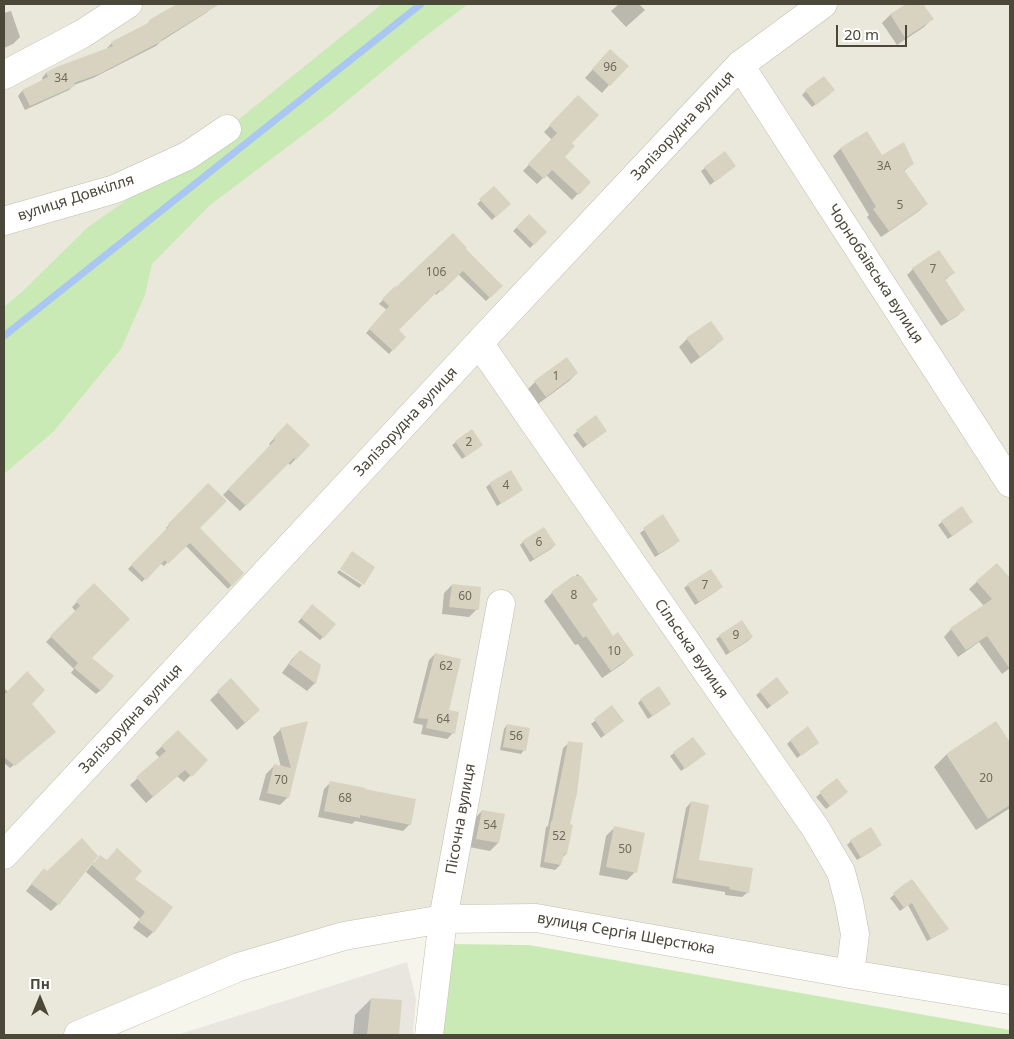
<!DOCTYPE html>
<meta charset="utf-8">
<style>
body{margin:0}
#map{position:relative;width:1014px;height:1039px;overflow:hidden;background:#f6f5ec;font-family:"Noto Sans",sans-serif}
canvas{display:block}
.frame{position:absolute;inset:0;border:5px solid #4b4739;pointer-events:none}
.north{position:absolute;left:15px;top:974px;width:50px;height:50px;-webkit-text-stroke:4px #fff;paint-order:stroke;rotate:0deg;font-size:14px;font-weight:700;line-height:20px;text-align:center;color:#4b4739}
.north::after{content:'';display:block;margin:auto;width:18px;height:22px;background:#4b4739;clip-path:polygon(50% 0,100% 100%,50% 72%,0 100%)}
.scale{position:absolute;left:836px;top:25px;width:71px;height:22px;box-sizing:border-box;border:2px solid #4b4739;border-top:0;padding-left:6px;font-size:15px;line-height:18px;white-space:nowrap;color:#4b4739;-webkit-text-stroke:4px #fff;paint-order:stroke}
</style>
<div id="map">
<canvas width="1014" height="1039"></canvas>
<div class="frame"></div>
<div class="north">Пн</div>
<div class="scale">20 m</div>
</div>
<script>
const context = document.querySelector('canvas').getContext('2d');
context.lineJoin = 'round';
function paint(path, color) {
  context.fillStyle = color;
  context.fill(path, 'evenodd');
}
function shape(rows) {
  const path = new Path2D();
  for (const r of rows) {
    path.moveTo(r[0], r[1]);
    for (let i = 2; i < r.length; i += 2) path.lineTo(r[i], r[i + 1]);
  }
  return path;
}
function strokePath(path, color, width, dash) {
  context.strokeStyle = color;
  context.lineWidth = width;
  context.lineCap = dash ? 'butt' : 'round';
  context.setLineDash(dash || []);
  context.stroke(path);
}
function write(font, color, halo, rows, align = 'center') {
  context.font = font + ' "Noto Sans",sans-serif';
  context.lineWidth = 4;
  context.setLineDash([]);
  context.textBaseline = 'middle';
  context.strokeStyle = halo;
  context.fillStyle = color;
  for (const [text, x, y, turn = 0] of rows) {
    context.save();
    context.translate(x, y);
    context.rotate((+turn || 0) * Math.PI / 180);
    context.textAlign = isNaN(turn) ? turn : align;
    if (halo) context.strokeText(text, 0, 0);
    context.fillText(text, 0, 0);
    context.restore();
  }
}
paint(shape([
 [4,4,1010,4,1010,1000,536,918,344,936,78,1035,4,1035]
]), '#eae8da');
paint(shape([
 [407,962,416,999,413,1035,177,1035]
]), '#e9e6e0');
paint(shape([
 [382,4,468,4,423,38,331,114,210,205,152,264,145,295,121,349,54,431,4,474,4,307,23,291,87,228,228,128],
 [452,944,529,945,1010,1030,1010,1035,441,1035]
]), '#c9eab5');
paint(shape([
 [179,4,208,4,211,8,206,13,160,42,156,46,93,78,74,85,69,90,25,110,18,96,22,91,43,81,42,78,46,73,60,67,108,49,107,48,112,43,145,26,150,21],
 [619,4,639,4,645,10,626,27,611,11],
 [908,4,922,4,932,19,924,27,897,45,882,23,890,15],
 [11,11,20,37,13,44,4,48,4,13],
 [602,59,609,85,602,93,585,78],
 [806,91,830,94,812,107,802,95],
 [578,97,570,143,563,157,589,182,572,200,546,175,537,184,523,171,552,140,544,132],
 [867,133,882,156,913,163,903,172,926,204,919,211,881,237,867,217,869,215,833,156,840,149],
 [725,153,731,169,710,185,701,171],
 [494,188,509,204,492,220,477,204],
 [529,216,545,233,530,248,513,231],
 [464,249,501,286,486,301,458,274,436,295,435,293,397,330,404,337,389,354,366,333,387,310,379,304,395,288],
 [913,269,953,273,944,281,963,310,957,316,941,326,907,275],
 [687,339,722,339,714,347,691,364,679,347],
 [577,373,569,381,538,404,527,390,535,382],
 [596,417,602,434,583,448,573,435],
 [287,425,309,445,290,465,288,463,240,511,223,495,271,446,269,444],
 [456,442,482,445,462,459,452,445],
 [490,484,522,490,518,493,497,506,486,487],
 [208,485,198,528,242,573,228,589,185,545,164,566,160,563,142,582,128,569,167,530,166,528],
 [662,516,678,541,674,545,655,557,640,533],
 [942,522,968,525,948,539,938,525],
 [523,542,555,545,551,549,530,562,520,545],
 [997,564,1010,580,1010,668,1002,674,979,642,958,657,944,637,951,629,984,606,969,589],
 [339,570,362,585,359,588,337,573],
 [578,574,596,600,591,605,613,638,632,655,624,663,602,678,578,644,575,645,544,601,552,593],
 [94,585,90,658,101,690,96,694,71,673,74,669,46,642,76,612,72,607],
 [452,585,477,609,469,617,442,614,444,593],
 [688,585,721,587,717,591,695,605,684,588],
 [309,609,323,637,320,640,298,622],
 [720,636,752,637,748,641,726,655,716,639],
 [300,651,315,683,307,691,282,673,292,659],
 [435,654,447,711,453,733,447,739,421,734,423,725,413,723,429,660],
 [231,680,251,718,237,730,210,700],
 [4,688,8,692,30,703,51,736,10,768,4,763],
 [760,692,784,696,767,709,756,695],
 [641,700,666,707,648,719,638,703],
 [612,707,619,724,601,738,591,724],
 [306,723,288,797,280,805,259,800,266,774,274,766,281,767,273,737,281,729],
 [996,723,1010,744,1010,808,976,830,934,767,946,755],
 [507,725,524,750,521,754,500,750,504,729],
 [178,731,206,760,184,782,177,776,146,803,130,785,160,758,155,753],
 [693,739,700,757,681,771,670,756],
 [790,741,814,746,797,758,787,744],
 [569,743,569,825,566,854,562,858,560,865,555,870,540,867,546,827,548,826,563,748],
 [837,780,843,796,826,809,816,797],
 [331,782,410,824,403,831,355,821,352,824,318,817,324,789],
 [691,802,698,861,748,892,742,897,725,895,725,892,672,883,686,808],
 [482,811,498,843,490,851,469,847,474,819],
 [614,828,635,872,627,880,599,875,606,836],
 [851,841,877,848,857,860,847,845],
 [96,856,58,904,51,911,26,891,38,876],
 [94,862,133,880,153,932,147,938,133,928,140,919,86,872],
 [912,880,948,929,944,932,927,941,908,905,900,911,890,898],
 [371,999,401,1001,398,1035,353,1035,355,1015]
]), '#0003');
strokePath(shape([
 [4,336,421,4]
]), '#a9c7f2', 7);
paint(shape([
 [177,4,220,4,161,40,162,41,99,74,74,83,75,86,30,106,22,90,48,77,46,72,59,66,113,46,111,42,150,22,149,20],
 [906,4,923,4,934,19,905,38,890,14],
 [610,49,629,66,610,86,592,69],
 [824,76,835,90,816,105,805,90],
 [578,95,599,115,572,143,575,146,565,157,591,182,579,195,552,170,544,179,528,164,557,133,549,125],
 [867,131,882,155,904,142,914,164,904,170,928,204,889,231,873,209,876,207,840,148],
 [725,151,736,166,715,182,704,167],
 [494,186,511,204,496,217,479,199],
 [529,214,547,232,534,245,516,227],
 [453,233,467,248,466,249,503,286,490,298,463,271,441,292,439,290,399,330,406,337,393,351,369,329,389,306,382,299,395,286,396,287],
 [939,250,955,273,945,279,965,310,948,321,912,268],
 [711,321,724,339,700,357,686,338],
 [567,357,578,373,546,397,534,381],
 [596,415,607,431,587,445,576,430],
 [287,423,310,445,296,460,294,458,246,506,228,489,275,440,273,438],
 [472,429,483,445,466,457,455,441],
 [511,470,523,490,501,504,489,483],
 [208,483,227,501,200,528,244,573,232,586,190,543,168,564,165,560,146,580,131,565,170,525,168,524],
 [962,506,973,522,952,536,941,521],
 [663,514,680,541,659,554,643,528],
 [544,527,556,545,534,559,522,541],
 [352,551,375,567,364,585,340,569],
 [997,563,1010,578,1010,669,987,636,966,650,950,628,992,599,976,581],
 [711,569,723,587,699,602,687,584],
 [573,576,581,576,598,600,592,604,613,636,618,632,634,655,611,671,586,636,583,638,551,592],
 [94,583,130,619,92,658,114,676,101,691,74,668,78,663,50,636,80,606,76,601],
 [452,584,481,587,479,610,449,607],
 [312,604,336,624,324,638,301,618],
 [742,620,753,637,730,652,719,635],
 [300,650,321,665,316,684,289,664],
 [435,653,461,659,449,710,459,712,455,734,426,728,428,719,418,718],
 [27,671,45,690,32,704,56,732,15,766,4,757,4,695],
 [777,677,789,693,771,706,759,691],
 [231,678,260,710,245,723,217,691],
 [659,686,671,704,652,716,640,699],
 [612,705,624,721,605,735,594,719],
 [308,721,289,798,267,793,274,764,291,768,280,728],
 [996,721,1010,742,1010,805,988,819,946,754],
 [507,724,530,728,526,751,503,747],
 [808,726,819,743,801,756,790,740],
 [178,730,208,760,192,777,185,770,153,797,136,777,166,751,161,746],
 [693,737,706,754,685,769,673,752],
 [568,741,583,743,577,793,570,824,573,825,567,854,564,854,561,865,544,862,551,821,552,821],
 [837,778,848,792,830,806,819,792],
 [330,781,366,788,365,789,416,799,411,825,360,815,360,818,324,811],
 [691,801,709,805,699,860,753,868,749,893,729,889,730,887,676,878],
 [482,810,505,814,499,843,476,839],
 [614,826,645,833,637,873,606,867],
 [871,827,882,845,861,858,850,840],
 [82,838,98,856,59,905,31,884,44,868,47,871],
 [117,848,142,871,135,879,173,907,154,933,138,921,145,912,92,865,100,855,107,860],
 [912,879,949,929,931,939,912,903,904,908,893,893,903,885],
 [371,998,402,1000,399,1035,367,1035]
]), '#d8d3c1');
const minor = shape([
 [740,65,1010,483],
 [4,75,82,34,128,4],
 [4,221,115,189,187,156,227,129],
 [479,343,816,829,841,872,849,902,855,934,850,974],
 [4,855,479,343,740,65,823,4],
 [78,1035,239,967,344,936,443,919,536,918,850,974,1010,1000],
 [429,1035,443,919,501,604]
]);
strokePath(minor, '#c2beae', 29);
strokePath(minor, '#fff', 28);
write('12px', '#6e6a5b', null, [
 ["96",610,68],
 ["34",61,79],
 ["3А",884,167],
 ["5",900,206],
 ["7",933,270],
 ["106",436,273],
 ["1",556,377],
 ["2",469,443],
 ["4",506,486],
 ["6",539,543],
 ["7",705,586],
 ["8",574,596],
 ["60",465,597],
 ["9",736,636],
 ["10",614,652],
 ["62",446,667],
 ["64",443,720],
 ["56",516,737],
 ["20",986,779],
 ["70",281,781],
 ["68",345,799],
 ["54",490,826],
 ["52",559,837],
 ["50",625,850]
]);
write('15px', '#4b4739', '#fff', [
 ["Залізорудна вулиця",683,126,-47],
 ["вулиця Довкілля",76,198,-18],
 ["Чорнобаївська вулиця",875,274,57],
 ["Залізорудна вулиця",406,422,-47],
 ["Сільська вулиця",691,649,55],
 ["Залізорудна вулиця",131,719,-47],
 ["Пісочна вулиця",461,819,-80],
 ["вулиця Сергія Шерстюка",626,934,10]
]);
</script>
